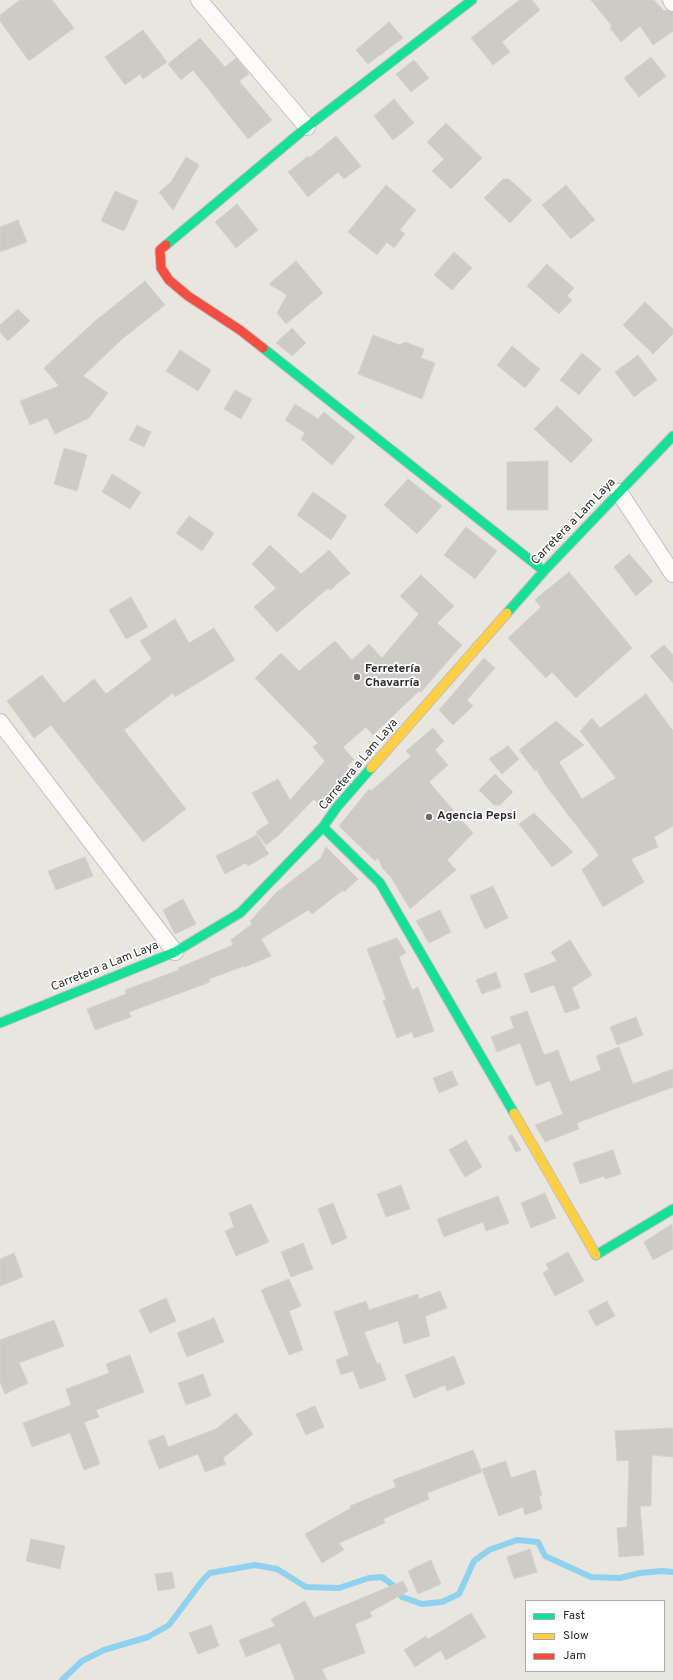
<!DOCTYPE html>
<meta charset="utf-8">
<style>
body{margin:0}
#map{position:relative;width:673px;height:1680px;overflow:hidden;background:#e9e5df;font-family:Overpass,sans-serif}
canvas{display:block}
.legend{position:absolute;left:525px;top:1600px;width:140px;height:72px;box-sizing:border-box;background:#fff;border:1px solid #aaa;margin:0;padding:5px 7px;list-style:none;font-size:12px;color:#2a2a2a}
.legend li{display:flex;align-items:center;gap:8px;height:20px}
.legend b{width:20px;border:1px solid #aaa}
</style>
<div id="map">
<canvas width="673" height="1680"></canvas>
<ul class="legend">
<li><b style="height:5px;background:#16e098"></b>Fast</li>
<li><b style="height:5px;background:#ffcf43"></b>Slow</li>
<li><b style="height:5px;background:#f24e42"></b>Jam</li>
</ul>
</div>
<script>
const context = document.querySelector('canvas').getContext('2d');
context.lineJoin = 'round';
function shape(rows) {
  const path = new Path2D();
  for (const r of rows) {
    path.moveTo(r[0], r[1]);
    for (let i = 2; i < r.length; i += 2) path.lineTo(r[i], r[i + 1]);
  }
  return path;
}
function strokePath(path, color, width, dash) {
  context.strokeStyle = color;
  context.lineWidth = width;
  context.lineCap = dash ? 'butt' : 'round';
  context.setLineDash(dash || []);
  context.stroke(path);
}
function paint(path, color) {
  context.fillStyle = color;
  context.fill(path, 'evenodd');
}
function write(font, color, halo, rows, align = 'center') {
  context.font = font + ' Overpass,sans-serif';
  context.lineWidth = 3.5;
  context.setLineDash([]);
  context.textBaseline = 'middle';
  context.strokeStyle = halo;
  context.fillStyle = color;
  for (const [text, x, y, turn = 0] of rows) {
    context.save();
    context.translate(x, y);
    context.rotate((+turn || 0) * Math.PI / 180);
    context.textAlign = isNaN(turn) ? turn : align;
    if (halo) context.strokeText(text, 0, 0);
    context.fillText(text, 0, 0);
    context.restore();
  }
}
strokePath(shape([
 [62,1680,82,1661,104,1650,148,1637,169,1625,202,1581,210,1573,255,1565,277,1569,306,1587,339,1588,369,1578,382,1577,394,1586,402,1597,422,1604,442,1602,459,1594,474,1561,489,1550,517,1540,538,1542,545,1556,591,1577,620,1578,640,1573,662,1571,673,1572]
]), '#8ed2ef', 6);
const building = shape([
 [20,0,52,0,74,28,29,61,0,21,0,15,20,0],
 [519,0,532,0,540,10,502,42,510,52,493,65,471,38,519,0],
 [591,0,654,0,664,11,667,10,673,12,673,31,653,45,640,26,621,42,610,28,612,26,591,0],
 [389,22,403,38,368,64,356,50,389,22],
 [143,30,167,62,143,79,140,74,125,85,105,57,143,30],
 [200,38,225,67,236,58,249,74,239,81,272,120,248,139,193,70,181,80,168,64,200,38],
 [651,57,666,76,639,97,624,78,651,57],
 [414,60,429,78,411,92,396,74,414,60],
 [394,99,414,123,393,140,374,116,394,99],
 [446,123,482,158,451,189,432,171,444,159,427,142,446,123],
 [336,136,361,166,344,179,338,172,308,197,288,172,308,156,309,158,336,136],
 [186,157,199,165,173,210,159,192,171,182,186,157],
 [503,179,509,179,532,200,510,223,484,198,503,179],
 [386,185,416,210,400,230,405,234,394,248,387,242,377,255,348,232,386,185],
 [566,185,595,220,571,239,542,205,566,185],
 [115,191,138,201,124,231,101,221,115,191],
 [237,204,258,230,236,248,215,222,237,204],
 [18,220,27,242,0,252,0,227,18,220],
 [454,252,472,268,452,290,434,275,454,252],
 [296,261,323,293,286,324,277,313,287,295,269,284,296,261],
 [547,264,574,288,567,296,572,300,559,314,527,286,547,264],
 [145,281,165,305,121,340,83,376,108,393,89,418,55,434,47,418,30,425,20,401,59,386,44,368,94,322,145,281],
 [645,302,673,329,673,334,653,354,623,325,645,302],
 [18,309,30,321,8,341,0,332,0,325,18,309],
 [292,328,306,343,292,356,276,343,292,328],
 [373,335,400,345,405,342,424,349,421,358,435,363,422,399,358,374,373,335],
 [512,346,540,369,525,388,497,365,512,346],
 [180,350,211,370,198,391,166,371,180,350],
 [582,353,601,369,579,395,560,380,582,353],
 [638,355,657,380,634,397,615,372,638,355],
 [235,390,252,399,241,419,224,409,235,390],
 [295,404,318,419,324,412,355,437,332,465,301,439,305,433,285,420,295,404],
 [557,406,593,440,571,463,534,429,557,406],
 [137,425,151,432,144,447,129,440,137,425],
 [64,448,87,455,77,491,54,484,64,448],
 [548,461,548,510,507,510,507,462,548,461],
 [112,474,141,492,130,509,102,492,112,474],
 [408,479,442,506,417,534,384,505,408,479],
 [313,492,347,516,331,540,297,515,313,492],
 [189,516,214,533,202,551,176,533,189,516],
 [466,527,497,551,475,579,444,555,466,527],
 [270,545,301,574,329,550,350,573,330,590,328,588,277,632,254,607,276,588,252,564,270,545],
 [629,554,653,581,636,596,614,567,629,554],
 [569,572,632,648,576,698,552,672,546,678,508,638,541,607,535,600,538,597,569,572],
 [421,575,454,606,437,623,462,645,421,692,419,691,373,735,366,727,343,747,354,760,347,766,352,771,322,807,314,799,277,837,266,845,256,832,269,823,252,793,278,779,290,800,325,761,313,747,318,743,255,678,281,653,299,671,335,641,352,660,369,644,382,658,419,614,400,596,421,575],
 [131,597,148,627,126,639,109,610,131,597],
 [175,619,189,643,214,628,235,660,175,697,173,693,124,730,186,809,143,842,51,725,34,738,7,701,42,675,64,703,94,679,106,694,152,659,140,641,175,619],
 [664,645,673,655,673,683,650,656,664,645],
 [484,658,495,668,467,700,473,706,453,725,439,710,484,658],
 [646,694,673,731,673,826,654,837,658,847,631,859,644,882,603,907,582,870,599,855,547,787,536,769,535,771,519,750,556,721,584,745,559,762,582,799,616,778,580,731,592,718,600,728,646,694],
 [433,728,444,741,435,750,448,765,429,782,473,833,447,860,456,870,410,909,391,877,383,869,378,858,375,861,339,826,369,789,371,791,411,756,406,751,433,728],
 [508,746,519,759,502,774,489,759,508,746],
 [495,774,513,792,500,805,494,805,479,790,495,774],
 [534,813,573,852,552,867,519,824,534,813],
 [257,835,269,854,248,866,246,863,225,874,216,856,257,835],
 [326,847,358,879,344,892,343,890,312,914,308,910,261,939,271,956,245,967,244,966,209,979,210,982,129,1012,131,1017,95,1030,87,1009,126,994,125,990,179,970,178,968,233,945,231,940,252,924,250,921,277,892,321,858,326,847],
 [85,857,93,876,56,890,48,871,85,857],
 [493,886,508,918,485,929,470,896,493,886],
 [183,899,196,924,175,934,163,910,183,899],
 [440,910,451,932,429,943,416,921,440,910],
 [397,938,406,953,399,957,412,990,418,987,434,1031,414,1038,412,1032,397,1038,383,1001,386,999,367,949,397,938],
 [570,940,592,975,572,988,580,1008,565,1013,554,985,531,993,524,974,557,961,551,952,570,940],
 [496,972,501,987,482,994,476,980,496,972],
 [527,1011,544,1055,558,1050,570,1082,601,1070,596,1056,619,1047,633,1084,673,1069,673,1087,577,1123,579,1129,545,1142,535,1125,563,1114,550,1081,536,1086,520,1043,497,1052,491,1037,514,1028,510,1017,527,1011],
 [636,1017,643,1035,617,1045,610,1027,636,1017],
 [452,1071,458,1085,439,1093,433,1078,452,1071],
 [512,1135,521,1150,516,1152,508,1137,512,1135],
 [466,1140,482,1167,465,1177,449,1150,466,1140],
 [613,1150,621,1174,605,1179,604,1176,580,1184,573,1163,613,1150],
 [401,1185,410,1209,386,1217,377,1194,401,1185],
 [545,1193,556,1218,531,1228,521,1203,545,1193],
 [498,1196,509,1223,486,1231,483,1222,444,1237,437,1219,498,1196],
 [333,1203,347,1238,332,1245,318,1209,333,1203],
 [251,1204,269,1242,236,1256,225,1231,234,1227,229,1213,251,1204],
 [672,1224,673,1249,653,1260,644,1242,672,1224],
 [303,1243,313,1269,291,1277,281,1252,303,1243],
 [568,1252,584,1281,555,1296,543,1273,549,1269,546,1264,568,1252],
 [14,1253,23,1277,0,1286,0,1259,14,1253],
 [289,1279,301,1306,289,1311,303,1350,289,1355,261,1290,289,1279],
 [440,1291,447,1308,425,1316,430,1336,404,1344,398,1321,364,1332,377,1364,380,1363,386,1380,360,1389,353,1371,341,1375,336,1360,349,1355,334,1312,366,1301,369,1310,418,1294,419,1299,440,1291],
 [166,1298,176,1321,150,1333,139,1310,166,1298],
 [607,1301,615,1316,596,1326,588,1311,607,1301],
 [214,1318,224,1342,187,1357,177,1333,214,1318],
 [54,1320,64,1346,19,1363,28,1383,5,1394,0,1382,0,1340,54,1320],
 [130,1355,144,1392,96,1410,99,1417,84,1422,100,1464,84,1470,70,1433,32,1447,23,1423,71,1405,66,1389,109,1373,106,1364,130,1355],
 [454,1356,465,1384,447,1391,445,1385,414,1398,405,1375,454,1356],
 [203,1374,211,1396,186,1405,178,1383,203,1374],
 [315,1406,324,1427,306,1435,296,1414,315,1406],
 [236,1413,253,1434,223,1458,226,1464,205,1472,198,1454,159,1469,148,1441,164,1435,168,1447,216,1429,236,1413],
 [673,1428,673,1457,652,1455,651,1506,640,1506,644,1555,619,1557,617,1528,627,1527,629,1460,617,1461,615,1431,673,1428],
 [473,1450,482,1472,427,1493,429,1499,383,1519,385,1523,339,1543,344,1550,322,1563,305,1534,351,1508,350,1506,396,1487,393,1480,473,1450],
 [506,1461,511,1478,535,1470,542,1495,539,1496,542,1509,525,1515,523,1507,499,1516,482,1469,506,1461],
 [31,1539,65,1546,60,1569,26,1561,31,1539],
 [530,1549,537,1572,514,1579,507,1557,530,1549],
 [431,1560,441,1584,418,1594,408,1571,431,1560],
 [172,1572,175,1588,158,1591,155,1574,172,1572],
 [403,1581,408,1591,370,1612,372,1617,355,1624,365,1653,322,1669,327,1680,295,1680,280,1643,246,1657,239,1640,275,1626,271,1619,305,1601,314,1618,403,1581],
 [471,1613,486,1637,446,1660,441,1650,415,1667,404,1650,426,1636,428,1639,471,1613],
 [211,1625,219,1646,198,1654,189,1633,211,1625]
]);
paint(building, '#cecbc6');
strokePath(building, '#d4d1cb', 1);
const street = shape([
 [199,0,307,127],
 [671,0,673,3],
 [619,492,673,574],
 [0,722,175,952]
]);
const fast = shape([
 [166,245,307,127,472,0],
 [263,348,544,571],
 [507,613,544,571,673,436],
 [323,827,380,883,514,1113],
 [0,1023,175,952,240,913,323,827,337,807,371,768],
 [596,1255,673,1209]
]);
const slow = shape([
 [371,768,507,613],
 [514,1113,596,1255]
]);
const jam = shape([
 [166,245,160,250,161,268,169,280,188,296,240,330,263,348]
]);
strokePath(street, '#c2c1c1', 18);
strokePath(fast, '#c2c1c1', 11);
strokePath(slow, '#c2c1c1', 11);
strokePath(jam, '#c2c1c1', 11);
strokePath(street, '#fcfbfa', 16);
strokePath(fast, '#16e098', 9);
strokePath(slow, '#ffcf43', 9);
strokePath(jam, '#f24e42', 9);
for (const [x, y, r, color] of [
 [357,677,4,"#6d6b69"],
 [429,817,4,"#6d6b69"]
]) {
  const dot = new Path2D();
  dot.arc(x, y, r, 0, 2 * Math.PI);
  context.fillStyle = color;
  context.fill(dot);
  strokePath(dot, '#fff', 1.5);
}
write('12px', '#2a2a2a', '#fff', [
 ["Carretera a Lam Laya",574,522,-46],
 ["Carretera a Lam Laya",359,765,-50],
 ["Carretera a Lam Laya",105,967,-22]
]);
write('bold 12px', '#2a2a2a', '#fff', [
 ["Ferretería",365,670],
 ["Chavarría",365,684],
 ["Agencia Pepsi",437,817]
], 'left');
</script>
